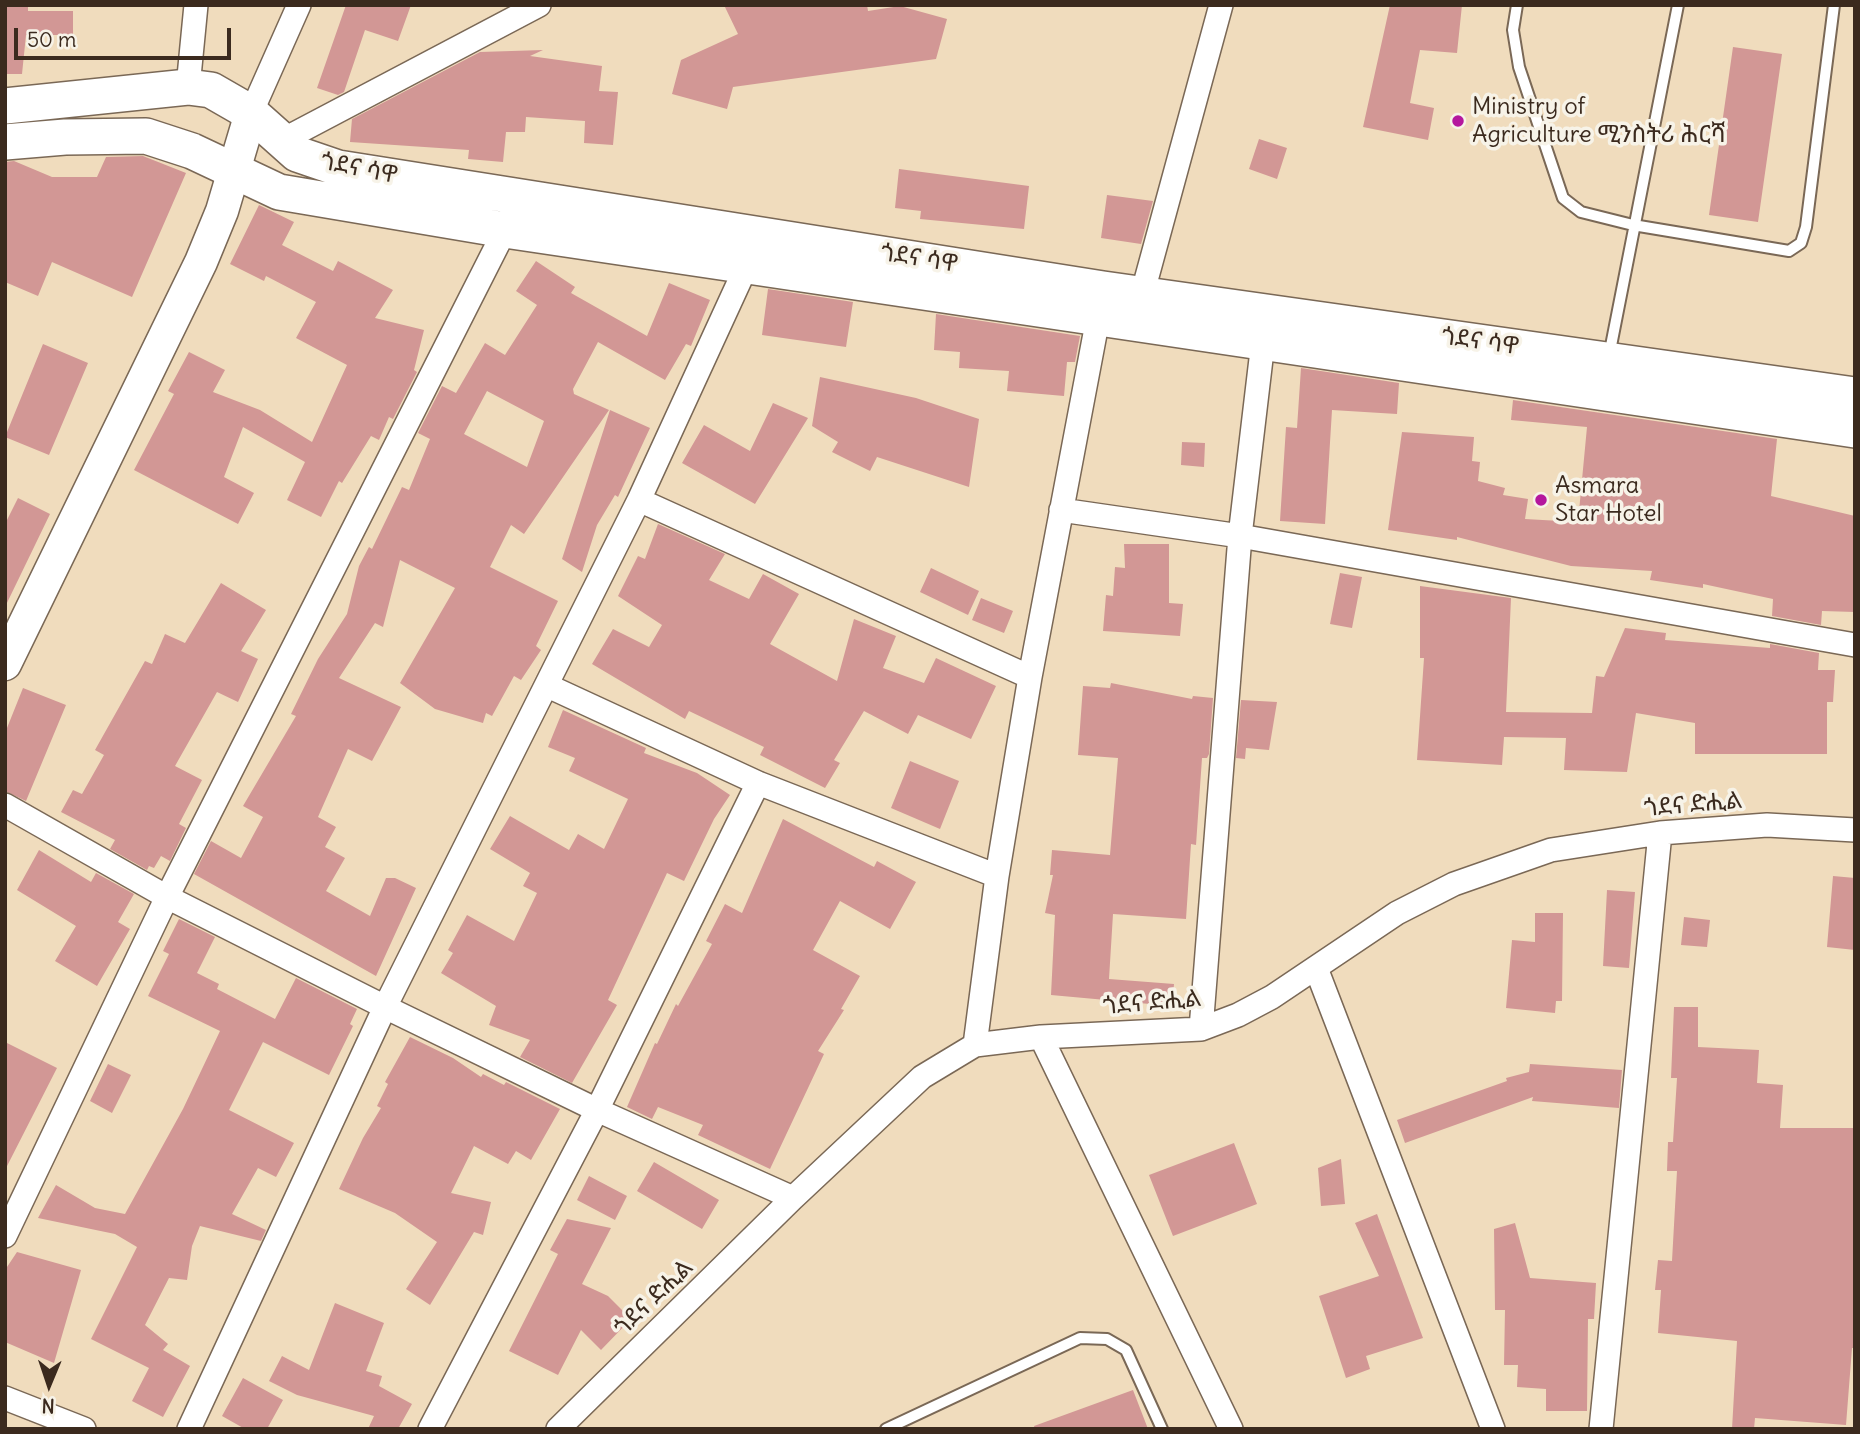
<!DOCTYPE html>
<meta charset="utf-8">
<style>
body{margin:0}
#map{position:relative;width:1860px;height:1434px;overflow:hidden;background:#f0dcbd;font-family:Delius,sans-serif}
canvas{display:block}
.frame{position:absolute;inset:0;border:7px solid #3b2a1e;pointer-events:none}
.north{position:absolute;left:14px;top:1350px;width:70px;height:70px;-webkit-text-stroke:5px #f7f3e8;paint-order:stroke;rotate:182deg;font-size:19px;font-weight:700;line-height:28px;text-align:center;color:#3b2a1e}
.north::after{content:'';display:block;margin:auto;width:24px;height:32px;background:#3b2a1e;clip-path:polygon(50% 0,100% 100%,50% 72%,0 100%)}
.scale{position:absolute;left:14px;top:28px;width:217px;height:32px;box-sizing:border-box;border:4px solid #3b2a1e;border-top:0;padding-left:9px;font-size:21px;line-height:24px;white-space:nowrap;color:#3b2a1e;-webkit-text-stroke:5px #f7f3e8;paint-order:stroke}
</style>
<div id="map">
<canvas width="1860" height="1434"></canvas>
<div class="frame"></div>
<div class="north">N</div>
<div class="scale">50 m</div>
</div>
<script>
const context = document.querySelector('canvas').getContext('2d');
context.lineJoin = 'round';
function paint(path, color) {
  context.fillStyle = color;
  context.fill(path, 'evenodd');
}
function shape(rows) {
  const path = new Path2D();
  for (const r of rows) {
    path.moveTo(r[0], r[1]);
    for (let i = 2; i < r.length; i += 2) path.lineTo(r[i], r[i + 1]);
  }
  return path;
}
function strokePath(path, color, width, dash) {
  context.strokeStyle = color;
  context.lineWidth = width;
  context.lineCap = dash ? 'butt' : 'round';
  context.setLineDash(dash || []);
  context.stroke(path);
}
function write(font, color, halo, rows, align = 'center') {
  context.font = font + ' Delius,"Noto Sans Ethiopic",sans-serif';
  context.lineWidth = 7;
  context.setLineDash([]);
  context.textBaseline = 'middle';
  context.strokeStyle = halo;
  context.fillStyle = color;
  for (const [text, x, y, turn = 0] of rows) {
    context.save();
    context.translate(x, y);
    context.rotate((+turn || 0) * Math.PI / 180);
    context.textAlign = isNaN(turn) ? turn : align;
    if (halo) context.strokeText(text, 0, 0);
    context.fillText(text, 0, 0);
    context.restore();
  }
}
paint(shape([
 [5,5,28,5,28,11,73,11,73,35,26,35,22,74,5,74],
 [346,5,411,5,398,41,365,30,344,92,338,95,317,88],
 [724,5,867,5,868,11,900,6,947,19,936,59,733,87,727,109,672,94,681,60,738,34],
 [1390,5,1462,5,1457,53,1420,50,1410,103,1434,108,1428,140,1363,127],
 [1733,47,1782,54,1758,222,1709,215],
 [543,50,530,56,602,66,599,91,618,92,613,145,584,143,585,121,526,117,525,132,506,132,503,162,468,159,469,150,350,142,352,119,480,52],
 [1259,139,1287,148,1277,179,1249,169],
 [143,156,186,173,132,297,52,262,38,296,5,282,5,162,14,161,52,177,97,177,106,157],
 [899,169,1029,186,1024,229,920,219,921,211,895,208],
 [1107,195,1153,201,1141,244,1101,238],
 [259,205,294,222,282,245,333,271,338,261,393,290,375,318,424,330,414,370,417,372,393,419,389,417,379,440,371,436,342,483,339,481,321,517,287,500,305,462,243,427,224,477,254,493,238,524,134,470,174,394,168,391,189,352,225,370,213,392,260,410,312,442,347,365,296,338,316,302,266,276,264,281,230,264],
 [536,261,575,287,571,293,647,336,669,283,710,300,691,346,686,344,665,380,598,342,573,389,574,394,609,410,524,534,511,525,490,567,558,601,536,646,541,650,521,680,514,676,492,716,486,713,483,723,435,709,400,683,455,588,400,560,383,627,375,623,339,678,401,707,372,761,348,749,318,817,336,827,325,847,345,858,326,891,370,916,386,878,395,878,416,888,376,976,194,874,211,841,241,858,263,817,243,806,296,716,291,714,318,659,347,614,359,566,369,547,372,549,402,487,409,490,430,439,418,433,442,386,456,393,485,343,505,355,537,305,516,291],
 [487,391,544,421,527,467,464,434],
 [768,289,853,302,846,347,762,335],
 [936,314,1080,336,1075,362,1067,362,1064,396,1007,391,1009,371,959,368,960,352,934,350],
 [43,344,88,363,49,455,5,437],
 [1301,368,1399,383,1397,414,1332,410,1325,524,1280,521,1286,427,1297,428],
 [820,377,916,398,979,419,969,487,877,457,870,471,832,452,838,442,812,426],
 [1513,400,1777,439,1771,496,1855,516,1855,612,1822,611,1821,625,1772,616,1773,599,1703,584,1703,588,1650,580,1652,571,1571,566,1457,537,1457,540,1388,530,1402,432,1474,437,1472,461,1480,462,1478,481,1505,488,1503,495,1528,499,1525,519,1578,522,1587,427,1511,420],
 [773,403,808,418,755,504,682,463,704,425,750,451],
 [610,410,650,428,618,497,615,495,597,525,582,572,562,559],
 [1182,442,1205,443,1204,467,1181,465],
 [18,498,50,514,5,607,5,524],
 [658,524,725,554,709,580,749,599,763,574,799,594,770,644,837,681,854,619,896,636,883,668,924,683,936,658,996,686,971,739,918,715,908,734,864,711,834,760,840,763,825,788,760,755,764,747,689,711,685,719,592,664,613,629,649,647,662,625,618,596,638,556,645,559],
 [1124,544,1169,544,1169,603,1183,604,1180,636,1103,631,1106,595,1113,596,1115,567,1125,568],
 [931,568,979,591,968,615,920,592],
 [1340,573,1362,577,1352,628,1330,624],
 [221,583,266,610,241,651,258,659,238,702,217,692,175,766,202,780,179,824,186,828,170,861,161,856,154,868,149,866,147,870,110,849,115,840,61,812,73,790,82,794,104,755,95,750,145,661,152,664,165,634,185,643],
 [1420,586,1511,598,1506,712,1592,713,1596,676,1604,677,1625,628,1666,633,1665,640,1770,648,1770,644,1819,653,1818,670,1835,670,1833,702,1827,702,1827,754,1695,754,1695,723,1636,713,1627,772,1564,770,1566,738,1504,737,1502,765,1417,760,1424,658,1420,658],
 [981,598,1013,611,1004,633,972,620],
 [1111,683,1192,699,1193,696,1213,698,1209,754,1207,758,1202,758,1196,845,1191,844,1186,919,1113,914,1109,979,1174,984,1172,1006,1051,995,1055,915,1045,913,1053,875,1050,875,1052,850,1110,855,1118,758,1078,755,1083,686,1110,688],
 [23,688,66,705,26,801,5,791,5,733],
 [1241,700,1277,702,1269,750,1246,748,1245,759,1236,758],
 [563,710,646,748,644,753,697,773,730,795,714,819,684,881,667,873,608,1000,617,1005,572,1083,520,1057,530,1040,489,1025,496,1006,441,973,453,953,448,950,467,915,514,941,537,893,523,886,530,873,490,849,510,816,569,850,578,834,604,849,628,799,569,771,575,758,548,747],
 [910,761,959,781,940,829,891,808],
 [783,819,874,867,877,861,916,882,890,929,840,901,813,950,860,976,841,1009,844,1010,818,1051,824,1054,770,1169,698,1135,703,1125,658,1107,652,1119,627,1107,655,1043,657,1044,676,1004,678,1006,712,944,706,941,725,904,742,913],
 [39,850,91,882,96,873,134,894,118,922,130,929,97,986,55,961,76,926,17,890],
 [1833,876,1855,878,1855,950,1827,947],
 [1607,890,1635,892,1629,968,1603,966],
 [1535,913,1563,913,1562,1001,1556,1001,1555,1013,1506,1008,1512,940,1535,942],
 [1684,917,1710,920,1707,947,1681,945],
 [179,919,215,937,197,973,219,984,217,989,275,1019,296,978,357,1009,350,1024,353,1026,329,1075,263,1042,229,1110,294,1143,276,1177,258,1168,232,1214,266,1230,261,1241,200,1226,192,1246,187,1280,169,1278,145,1325,168,1344,163,1350,190,1366,163,1417,132,1401,149,1368,91,1339,137,1247,115,1234,38,1218,56,1185,95,1208,125,1214,183,1109,220,1031,148,996,169,954,163,951],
 [1674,1007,1698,1007,1698,1047,1759,1050,1757,1083,1783,1085,1780,1128,1855,1128,1855,1348,1852,1348,1846,1425,1755,1418,1754,1429,1732,1429,1737,1341,1658,1333,1661,1290,1655,1290,1658,1260,1672,1261,1677,1171,1667,1171,1668,1142,1673,1142,1677,1078,1671,1078],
 [410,1037,453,1058,481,1077,483,1074,504,1085,506,1082,560,1109,531,1160,516,1151,508,1164,474,1146,451,1193,491,1202,483,1235,474,1232,430,1305,406,1289,437,1242,395,1213,339,1189,363,1138,381,1108,377,1106,388,1084,385,1082],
 [5,1042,57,1068,5,1170],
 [108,1064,131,1075,112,1113,90,1101],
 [1530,1064,1622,1070,1619,1108,1532,1101,1533,1097,1405,1143,1397,1120,1507,1081,1506,1078,1529,1072],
 [1234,1143,1257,1204,1173,1236,1149,1175],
 [1341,1159,1345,1204,1321,1206,1318,1168],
 [654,1162,719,1200,702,1229,637,1191],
 [589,1176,627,1196,615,1220,577,1200],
 [1377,1214,1423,1338,1366,1356,1370,1369,1346,1378,1319,1296,1379,1276,1355,1223],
 [567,1219,611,1228,582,1284,608,1296,631,1319,601,1350,581,1330,558,1375,509,1351,558,1254,550,1250],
 [1515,1223,1530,1278,1596,1283,1594,1319,1588,1319,1587,1411,1546,1411,1546,1389,1517,1387,1518,1365,1504,1365,1505,1310,1495,1310,1494,1229],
 [17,1252,81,1270,54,1363,5,1342,5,1270],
 [335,1303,384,1323,366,1371,382,1376,379,1386,412,1404,398,1429,368,1429,374,1416,297,1395,269,1381,282,1356,309,1370],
 [243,1378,283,1400,267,1429,245,1429,222,1416],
 [1133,1390,1148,1429,1035,1429,1034,1426]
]), '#d29795');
const lane = shape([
 [1517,5,1513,30,1519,67,1563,198,1581,212,1633,225,1789,251,1801,243,1806,227,1834,5],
 [1609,356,1678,5],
 [886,1429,1080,1338,1107,1339,1126,1350,1162,1429]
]);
const street = shape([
 [188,87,196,5],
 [251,113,299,5],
 [281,141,539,5],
 [1139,306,1221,5],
 [639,500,1030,677],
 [1061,510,1240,536,1855,645],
 [548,686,758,783,997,876],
 [5,805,167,897,385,1007,597,1110,793,1198],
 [1316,968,1493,1429],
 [1201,1029,1240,536,1263,342],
 [1041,1037,1231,1429],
 [975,1045,997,876,1030,677,1098,318],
 [5,1236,167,897,505,230,519,196],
 [5,1398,84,1429],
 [189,1429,385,1007,639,500,752,254],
 [430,1429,597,1110,758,783],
 [558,1429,793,1198,922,1077,975,1045,1041,1037,1201,1029,1238,1015,1272,997,1397,913,1454,884,1551,850,1660,833,1767,825,1855,830],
 [1601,1429,1660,833]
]);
const secondary = shape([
 [5,664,201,262,222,211,251,113]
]);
const primary = shape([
 [5,106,188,87,211,90,251,113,297,154,338,168,1103,289,1855,395],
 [5,142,65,137,146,136,192,151,279,192,505,230,1855,430]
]);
strokePath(lane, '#7a6856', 14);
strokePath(street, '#7a6856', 26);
strokePath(secondary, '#7a6856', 35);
strokePath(primary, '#7a6856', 38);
strokePath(lane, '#fff', 10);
strokePath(street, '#fff', 23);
strokePath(secondary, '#fff', 32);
strokePath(primary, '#fff', 35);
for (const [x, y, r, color] of [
 [1458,121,7,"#b5179e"],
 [1541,500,7,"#b5179e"]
]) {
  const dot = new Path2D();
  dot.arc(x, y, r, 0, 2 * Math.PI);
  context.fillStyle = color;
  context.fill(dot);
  strokePath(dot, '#f7f3e8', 2.5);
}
write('24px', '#3b2a1e', '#f7f3e8', [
 ["Ministry of",1472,107],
 ["Agriculture ሚንስትሪ ሕርሻ",1472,135],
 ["Asmara",1555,486],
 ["Star Hotel",1555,514]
], 'left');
write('24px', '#3b2a1e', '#f7f3e8', [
 ["ጎደና ሳዋ",359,169,11],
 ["ጎደና ሳዋ",919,259,9],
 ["ጎደና ሳዋ",1480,342,8],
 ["ጎደና ድሒል",1693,805,-5],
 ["ጎደና ድሒል",1152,1003,-5],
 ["ጎደና ድሒል",654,1298,-44]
]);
</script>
